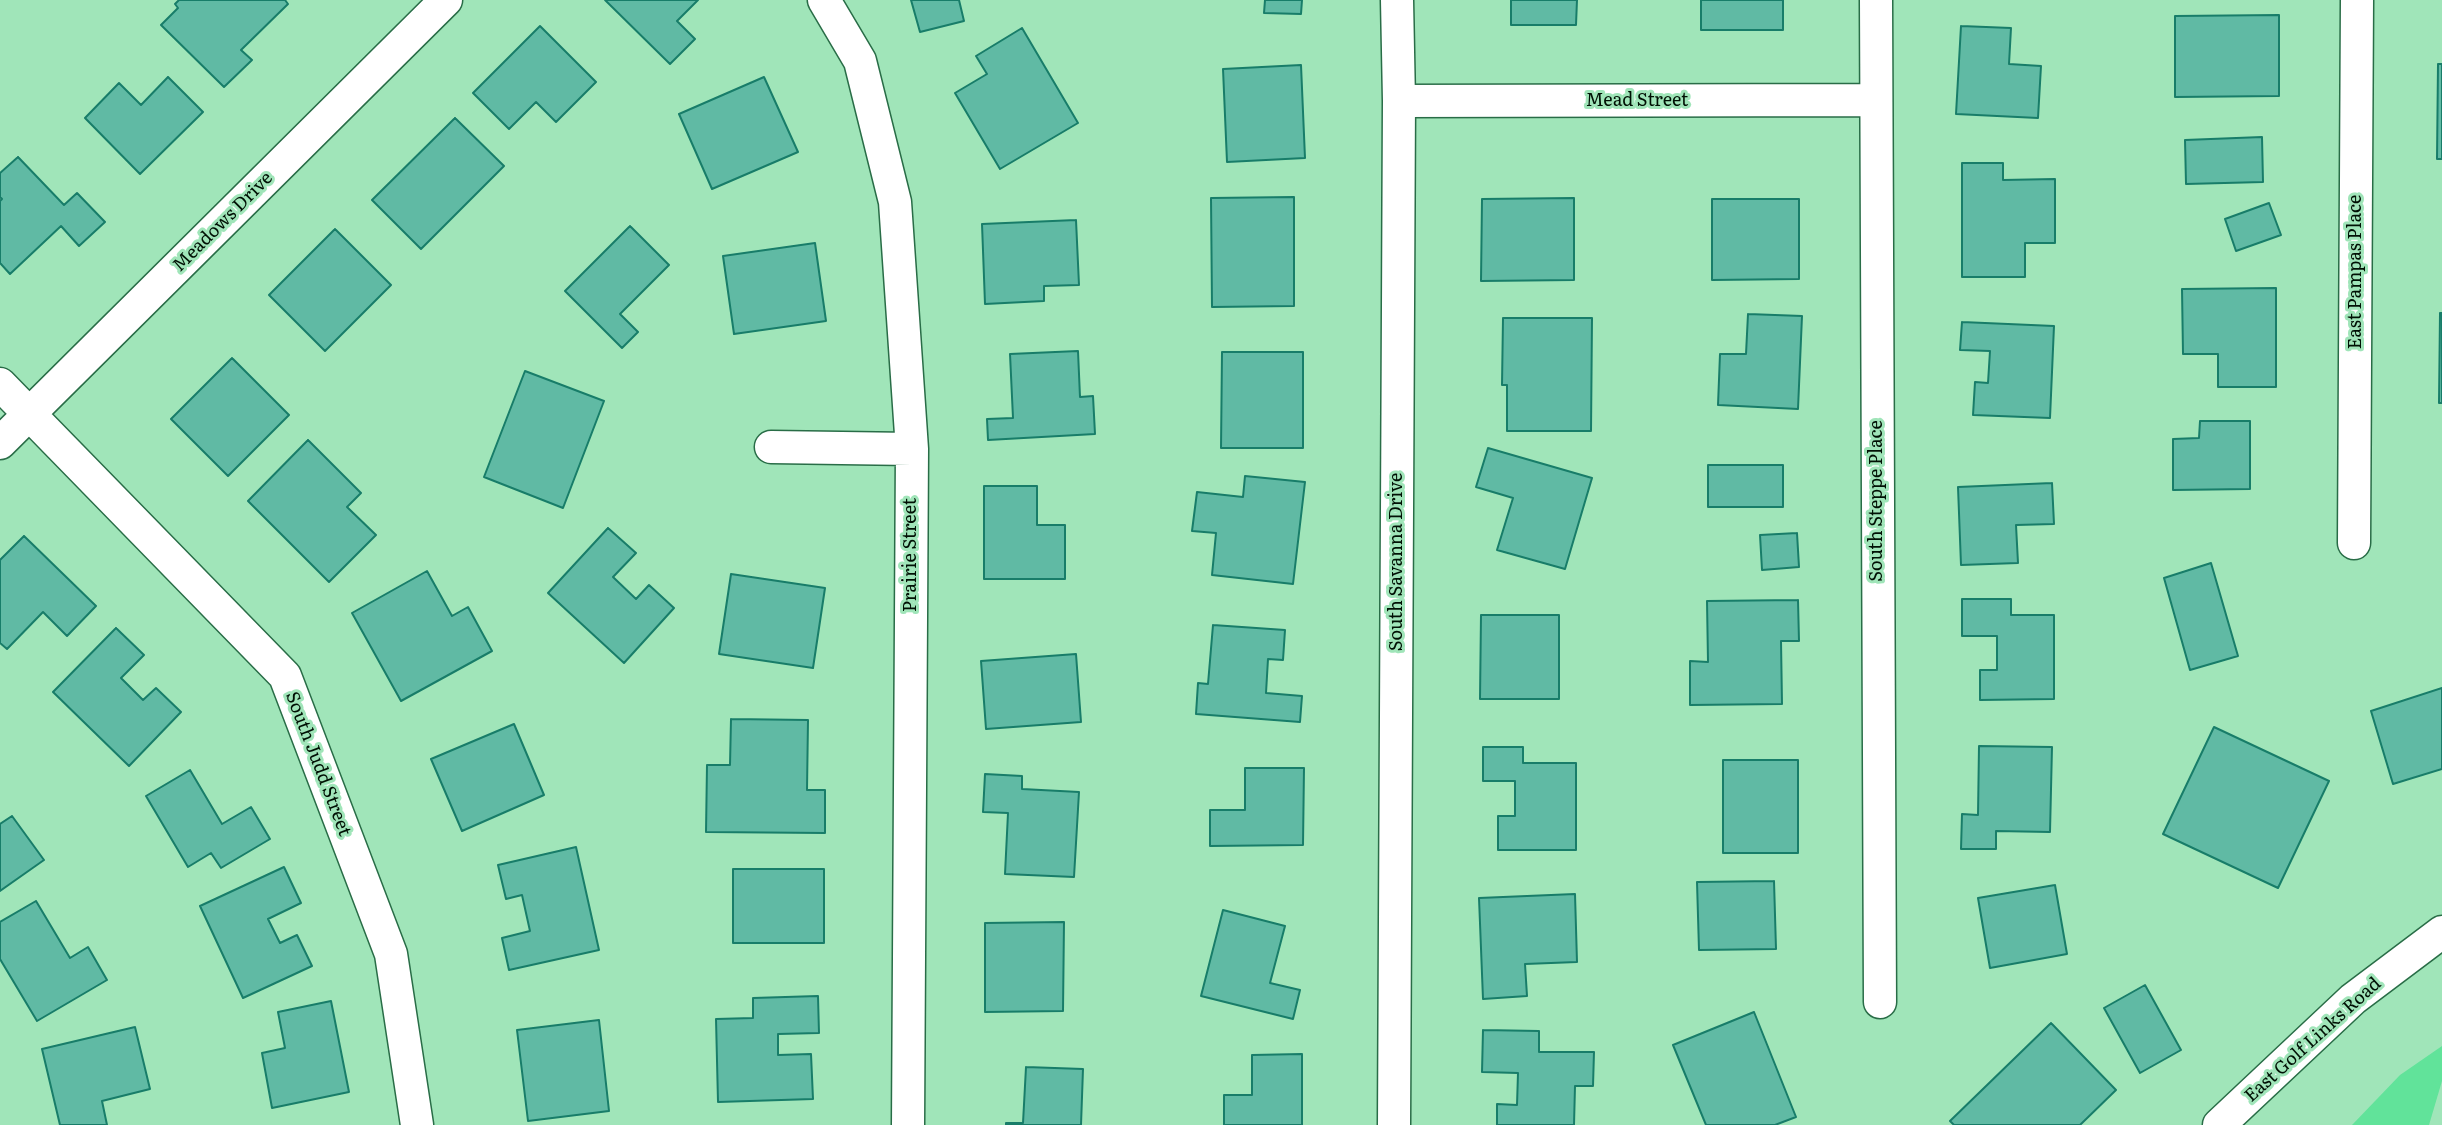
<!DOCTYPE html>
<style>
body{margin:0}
canvas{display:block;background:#a0e5b9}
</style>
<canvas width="2442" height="1125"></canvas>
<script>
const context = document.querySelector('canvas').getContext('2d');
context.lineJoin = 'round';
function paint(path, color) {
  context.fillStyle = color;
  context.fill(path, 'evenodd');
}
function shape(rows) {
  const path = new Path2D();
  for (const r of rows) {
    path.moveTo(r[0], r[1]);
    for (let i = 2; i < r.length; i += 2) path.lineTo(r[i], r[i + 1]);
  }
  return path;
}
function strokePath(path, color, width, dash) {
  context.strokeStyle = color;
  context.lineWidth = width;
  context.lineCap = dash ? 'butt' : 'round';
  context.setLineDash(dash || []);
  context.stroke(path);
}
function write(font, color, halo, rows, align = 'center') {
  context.font = font + ' Literata,serif';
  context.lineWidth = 6;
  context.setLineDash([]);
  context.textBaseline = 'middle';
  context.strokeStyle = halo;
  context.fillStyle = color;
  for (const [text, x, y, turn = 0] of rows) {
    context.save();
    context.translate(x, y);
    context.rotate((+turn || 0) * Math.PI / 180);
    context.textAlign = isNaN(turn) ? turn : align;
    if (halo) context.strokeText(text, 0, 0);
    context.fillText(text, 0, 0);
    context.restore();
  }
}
paint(shape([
 [2442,1046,2442,1081,2429,1125,2352,1125,2400,1075]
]), '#61e39a');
const building = shape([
 [179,0,285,0,288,4,241,50,252,60,224,87,161,25,178,8,175,4,179,0],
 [605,0,698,0,677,21,695,39,670,64,605,0],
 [911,0,959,0,964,21,920,32,911,0],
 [1265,0,1302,0,1301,14,1264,13,1265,0],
 [1511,0,1577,0,1576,25,1511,25,1511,0],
 [1701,0,1783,0,1783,30,1701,30,1701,0],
 [2279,15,2279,96,2175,97,2175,16,2279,15],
 [540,26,596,82,556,122,536,102,509,129,473,93,540,26],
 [1961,26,2011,28,2009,64,2041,66,2038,118,1956,114,1961,26],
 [1022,28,1078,123,1000,169,955,93,987,74,976,56,1022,28],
 [2438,64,2442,64,2442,159,2437,159,2438,64],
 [1301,65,1305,158,1227,162,1223,69,1301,65],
 [168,77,203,112,140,174,85,118,119,83,141,105,168,77],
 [764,77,798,152,712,189,679,114,764,77],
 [455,118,504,166,421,249,372,200,455,118],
 [2262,137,2263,182,2186,184,2185,140,2262,137],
 [18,157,64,205,77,193,105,222,79,246,61,226,10,274,0,263,0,201,2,199,0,197,0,173,18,157],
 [1962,163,2003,163,2003,180,2055,179,2055,243,2025,243,2025,277,1962,277,1962,163],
 [1294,197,1294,306,1212,307,1211,198,1294,197],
 [1574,198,1574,280,1481,281,1482,199,1574,198],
 [1712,199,1799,199,1799,279,1712,280,1712,199],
 [2269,203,2281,235,2236,251,2225,219,2269,203],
 [1076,220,1079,285,1044,286,1044,301,985,304,982,224,1076,220],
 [630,226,669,265,620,314,638,332,622,348,565,291,630,226],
 [335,229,391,285,325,351,269,295,335,229],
 [815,243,826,321,734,334,723,256,815,243],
 [2276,288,2276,387,2218,387,2218,354,2183,354,2182,289,2276,288],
 [2440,313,2442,313,2442,403,2439,403,2440,313],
 [1748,314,1802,316,1798,409,1718,405,1720,354,1746,354,1748,314],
 [1503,318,1592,318,1591,431,1507,431,1507,385,1502,385,1503,318],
 [1962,322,2054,326,2050,418,1973,415,1975,382,1988,383,1990,351,1960,350,1962,322],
 [1078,351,1080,397,1093,396,1095,434,988,440,987,419,1013,418,1010,354,1078,351],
 [1222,352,1303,352,1303,448,1221,448,1222,352],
 [232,358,289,415,228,476,171,419,232,358],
 [525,371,604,401,563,508,484,477,525,371],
 [2200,421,2250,421,2250,489,2173,490,2173,439,2199,438,2200,421],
 [308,440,361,493,347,507,376,535,329,582,248,501,308,440],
 [1488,448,1592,478,1565,569,1497,550,1513,498,1476,487,1488,448],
 [1708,465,1783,465,1783,507,1708,507,1708,465],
 [1245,476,1305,482,1293,584,1212,575,1216,533,1192,531,1197,492,1243,497,1245,476],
 [2052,483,2054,524,2016,525,2018,563,1961,565,1958,487,2052,483],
 [984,486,1037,486,1037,525,1065,525,1065,579,984,579,984,486],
 [608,528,636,553,613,577,636,599,649,585,674,608,624,663,548,593,608,528],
 [1797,533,1799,567,1762,570,1760,535,1797,533],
 [24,536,96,606,67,636,43,612,7,649,0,643,0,560,24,536],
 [2211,563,2238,656,2190,670,2164,578,2211,563],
 [427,571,452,616,468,607,492,651,401,701,352,613,427,571],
 [731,574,825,588,813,668,719,654,731,574],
 [1962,599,2011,599,2011,615,2054,615,2054,699,1980,700,1980,670,1997,670,1997,636,1962,636,1962,599],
 [1798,600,1799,641,1781,641,1782,704,1690,705,1690,661,1708,662,1707,601,1798,600],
 [1481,615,1559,615,1559,699,1480,699,1481,615],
 [1213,625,1285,630,1283,660,1268,659,1266,693,1302,696,1300,722,1196,714,1198,683,1208,684,1213,625],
 [116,628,144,655,121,678,143,700,156,688,181,712,129,766,53,692,116,628],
 [1076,654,1081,722,986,729,981,661,1076,654],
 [2442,688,2442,769,2393,784,2371,711,2442,688],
 [731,719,808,720,807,790,825,790,825,833,706,832,707,765,730,765,731,719],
 [514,724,544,795,462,831,431,759,514,724],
 [2214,727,2329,781,2278,888,2163,834,2214,727],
 [1979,746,2052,747,2050,832,1996,831,1996,849,1961,849,1962,814,1978,815,1979,746],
 [1483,747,1523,747,1523,763,1576,763,1576,850,1498,850,1498,816,1515,816,1515,781,1483,781,1483,747],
 [1723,760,1798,760,1798,853,1723,853,1723,760],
 [1245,768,1304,768,1303,845,1210,846,1210,810,1245,810,1245,768],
 [190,770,222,824,251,807,270,839,221,868,211,853,188,867,146,796,190,770],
 [985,774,1022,776,1022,789,1079,792,1074,877,1005,874,1008,813,983,812,985,774],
 [12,816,44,860,0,891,0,824,12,816],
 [576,847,599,950,509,970,502,938,530,931,522,895,506,899,498,865,576,847],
 [284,867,301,903,268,919,280,943,297,935,312,966,243,998,200,906,284,867],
 [733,869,824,869,824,943,733,943,733,869],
 [1774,881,1776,949,1699,950,1697,882,1774,881],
 [2055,885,2067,954,1990,968,1978,898,2055,885],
 [1575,894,1577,962,1525,964,1527,996,1483,999,1479,898,1575,894],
 [36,901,70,958,88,947,107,980,37,1021,0,959,0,922,36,901],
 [1223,910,1285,926,1270,983,1300,990,1293,1019,1201,996,1223,910],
 [1064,922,1063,1011,985,1012,985,923,1064,922],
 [2145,985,2181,1050,2140,1073,2104,1008,2145,985],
 [818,996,819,1033,778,1034,778,1055,811,1054,813,1099,718,1102,716,1019,753,1018,753,998,818,996],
 [331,1001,349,1092,272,1108,262,1053,285,1048,278,1012,331,1001],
 [1754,1012,1796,1117,1775,1125,1706,1125,1673,1045,1754,1012],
 [599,1020,609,1111,528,1121,517,1030,599,1020],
 [2051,1023,2116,1090,2080,1125,1954,1125,1950,1121,2051,1023],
 [135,1027,150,1089,102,1101,107,1125,60,1125,42,1049,135,1027],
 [1483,1030,1539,1031,1539,1052,1594,1052,1593,1086,1575,1086,1574,1125,1497,1125,1497,1104,1517,1105,1518,1073,1482,1072,1483,1030],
 [1302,1054,1302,1125,1224,1125,1224,1095,1252,1095,1252,1055,1302,1054],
 [1026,1067,1083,1069,1081,1125,1006,1125,1006,1123,1023,1123,1026,1067]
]);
paint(building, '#60baa4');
strokePath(building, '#187d69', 2);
const street = shape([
 [824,0,860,61,895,202,912,449,908,1125],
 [1876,0,1880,1002],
 [1399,101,1874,100],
 [0,384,285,676,391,954,417,1125],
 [0,443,446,0],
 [771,447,912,449],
 [2354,543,2357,0],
 [1394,1125,1399,101,1397,0],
 [2219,1125,2353,999,2442,932]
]);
strokePath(street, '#296d47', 35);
strokePath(street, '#fff', 32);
write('18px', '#001004', '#a0e5b9', [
 ["Mead Street",1637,101],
 ["Meadows Drive",223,222,-45],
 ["East Pampas Place",2356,272,-90],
 ["South Steppe Place",1877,501,-90],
 ["Prairie Street",911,555,-90],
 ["South Savanna Drive",1397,562,-90],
 ["South Judd Street",318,764,69],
 ["East Golf Links Road",2313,1040,-42]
]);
</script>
